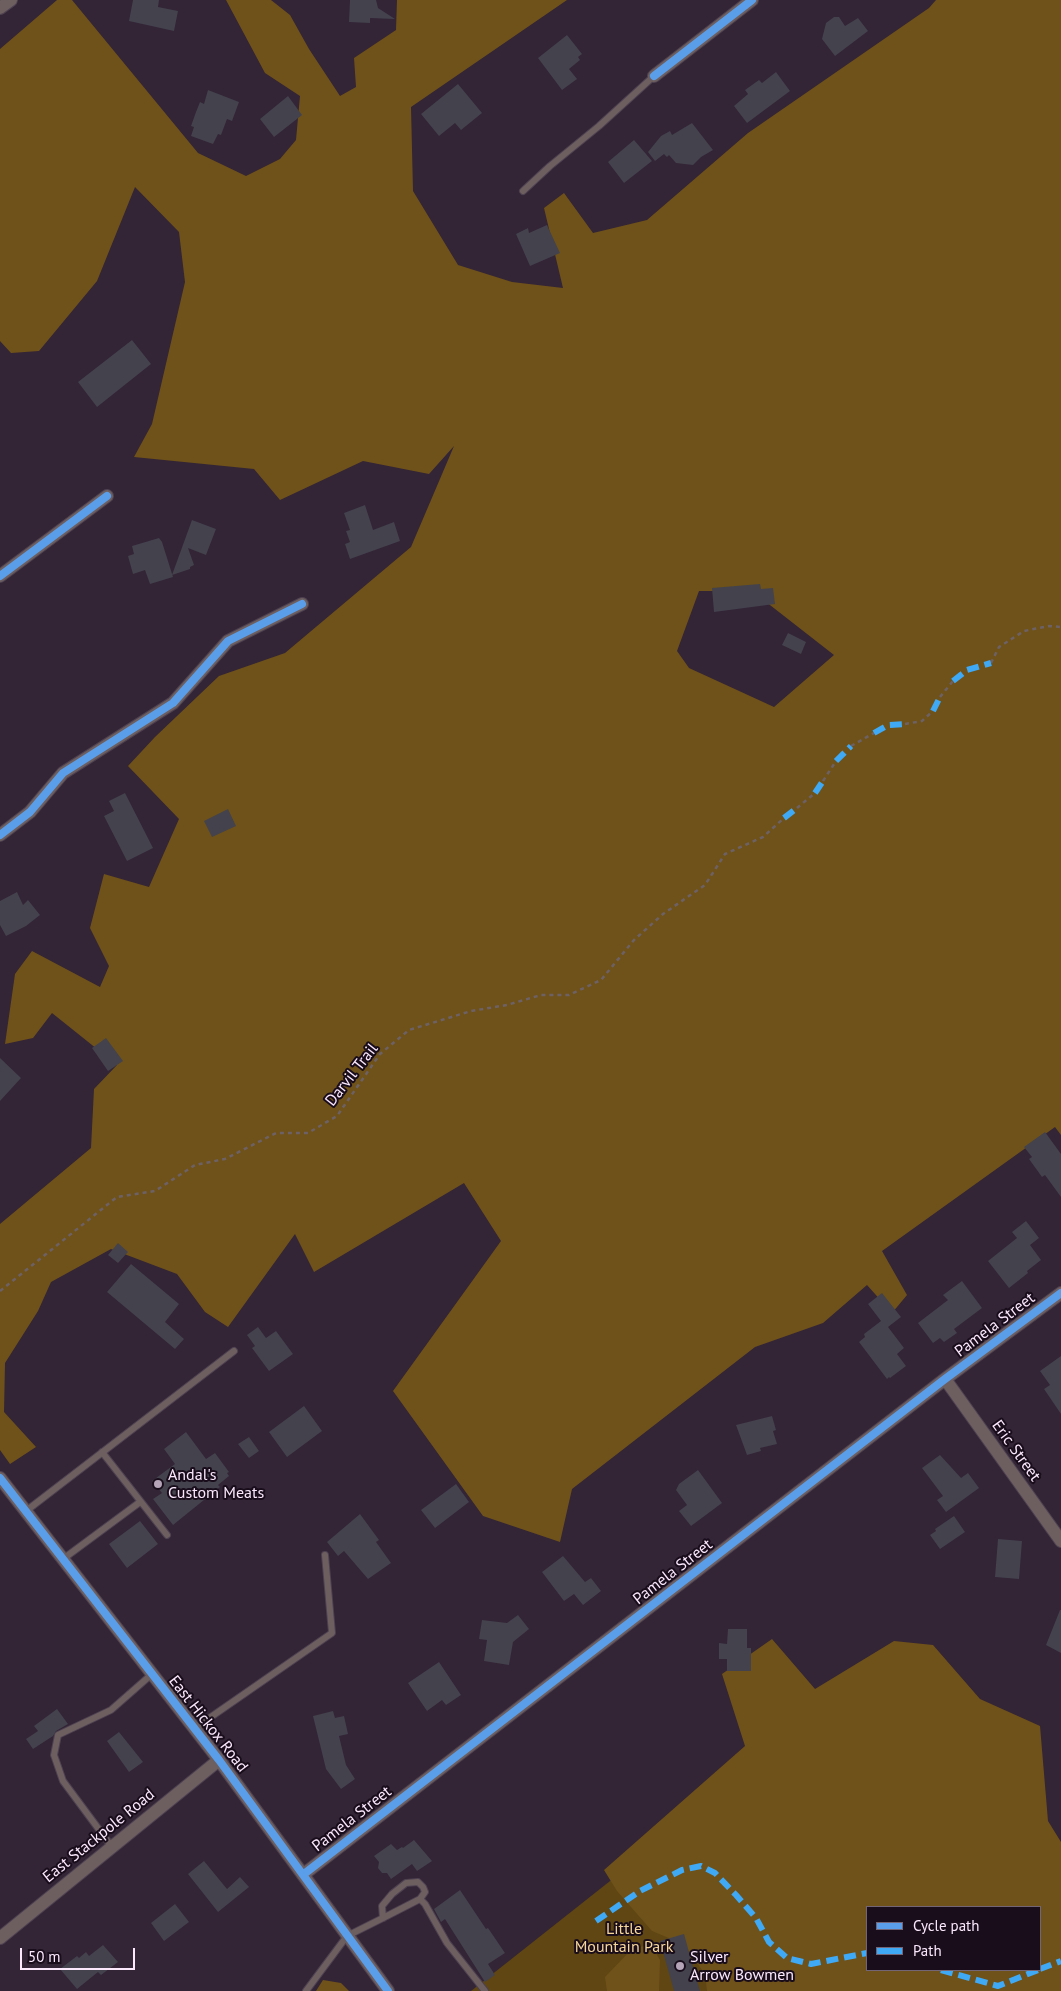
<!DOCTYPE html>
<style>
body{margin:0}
#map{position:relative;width:1061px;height:1991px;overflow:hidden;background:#332436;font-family:"PT Sans",sans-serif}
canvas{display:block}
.legend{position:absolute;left:866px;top:1906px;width:175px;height:65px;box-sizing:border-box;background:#190d1b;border:1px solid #736575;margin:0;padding:6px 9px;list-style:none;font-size:15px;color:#fbe8fd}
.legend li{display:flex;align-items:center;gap:10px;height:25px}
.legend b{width:25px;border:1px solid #736575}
.scale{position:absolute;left:20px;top:1948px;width:115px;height:22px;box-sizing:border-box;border:2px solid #fbe8fd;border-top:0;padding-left:6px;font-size:15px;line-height:18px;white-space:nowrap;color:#fbe8fd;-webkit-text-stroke:4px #190d1b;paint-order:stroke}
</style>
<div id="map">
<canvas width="1061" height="1991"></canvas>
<ul class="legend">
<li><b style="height:6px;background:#5a9eea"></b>Cycle path</li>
<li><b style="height:6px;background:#3fa9f5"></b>Path</li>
</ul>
<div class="scale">50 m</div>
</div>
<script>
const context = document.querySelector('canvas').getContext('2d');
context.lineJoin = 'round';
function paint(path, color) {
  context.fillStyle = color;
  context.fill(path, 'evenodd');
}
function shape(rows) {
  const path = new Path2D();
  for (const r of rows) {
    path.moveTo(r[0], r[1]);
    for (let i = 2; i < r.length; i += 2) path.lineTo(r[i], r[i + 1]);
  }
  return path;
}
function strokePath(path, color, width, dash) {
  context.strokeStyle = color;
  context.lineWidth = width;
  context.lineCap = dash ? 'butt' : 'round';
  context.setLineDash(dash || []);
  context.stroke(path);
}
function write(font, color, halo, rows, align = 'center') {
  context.font = font + ' "PT Sans",sans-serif';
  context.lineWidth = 4;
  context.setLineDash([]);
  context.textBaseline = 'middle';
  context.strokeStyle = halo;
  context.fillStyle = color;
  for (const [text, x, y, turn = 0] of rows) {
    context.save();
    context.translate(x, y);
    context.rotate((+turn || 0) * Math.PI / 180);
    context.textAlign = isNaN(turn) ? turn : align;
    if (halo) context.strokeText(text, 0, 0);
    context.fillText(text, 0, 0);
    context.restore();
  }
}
paint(shape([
 [897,1654,733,1991,471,1991]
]), '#5f4612');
paint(shape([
 [57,0,72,0,198,153,246,176,280,159,296,140,300,96,265,73,226,0,271,0,290,15,309,49,340,96,356,87,354,58,396,30,397,0,567,0,411,107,413,191,458,265,512,282,563,288,544,208,564,193,593,233,647,220,748,133,929,8,936,0,1061,0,1061,1135,1055,1127,882,1251,907,1295,892,1313,867,1285,823,1323,755,1347,572,1489,560,1542,483,1516,393,1391,501,1241,464,1183,314,1272,295,1234,228,1327,205,1312,177,1274,111,1249,51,1282,38,1311,5,1363,4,1412,36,1447,10,1464,0,1450,0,1224,91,1148,94,1089,117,1065,52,1013,33,1038,5,1044,15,974,32,951,100,987,109,966,90,928,104,874,149,887,179,819,128,766,155,737,219,676,285,653,411,547,454,446,429,474,363,461,280,500,254,469,134,457,152,424,185,282,179,232,135,187,97,281,39,351,11,353,0,341,0,49],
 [699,591,752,591,834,655,774,707,689,668,677,651],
 [772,1639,815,1689,894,1641,933,1645,980,1699,1040,1726,1048,1821,1061,1842,1061,1991,707,1991,705,1974,683,1944,652,1931,617,1891,604,1870,745,1746,722,1674],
 [867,1907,1040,1907,1040,1970,867,1970],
 [651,1945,660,1960,659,1991,607,1991,605,1977,633,1948],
 [323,1980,341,1983,349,1991,316,1991]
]), '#6f5219');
paint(shape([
 [133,0,159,0,158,7,178,11,174,31,129,21],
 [350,0,376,0,378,8,395,19,370,18,370,23,349,22],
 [834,17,839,17,845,26,858,18,868,31,835,56,822,39,826,23],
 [567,35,582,54,578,57,580,60,569,69,577,79,562,90,538,58],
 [776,72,790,91,747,123,734,106,748,94,745,90,759,80,762,83],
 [458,84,482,113,461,130,455,123,439,136,421,114],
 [208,90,239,102,232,121,227,119,221,135,218,134,213,144,191,136,194,127,191,126,196,112,200,102,204,104],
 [288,96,302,115,274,137,260,119],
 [692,123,713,150,701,157,693,165,676,163,669,155,667,157,664,154,655,161,648,152,661,136,670,131,672,135],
 [634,140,652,161,624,183,608,162],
 [547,225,560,253,530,266,516,234,528,228,529,233],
 [132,340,151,364,97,407,78,382],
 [365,505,373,530,394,522,400,541,350,559,345,544,350,542,346,531,350,530,344,513],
 [192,520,216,529,206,555,188,548,194,565,190,567,190,569,172,575],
 [159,538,162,542,173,577,150,584,145,570,133,574,128,556,134,554,132,546],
 [760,584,761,589,773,588,775,604,714,612,712,588],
 [788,633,806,642,801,654,782,645],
 [125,793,153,848,127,861,104,816,114,811,109,801],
 [228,809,236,826,212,837,204,821],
 [17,892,23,905,28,900,40,915,26,926,6,936,0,925,0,901],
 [106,1038,123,1061,108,1071,92,1048],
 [0,1058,21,1078,0,1101],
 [1045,1132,1061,1154,1061,1197,1045,1175,1042,1177,1029,1159,1032,1157,1024,1147],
 [1026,1221,1039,1238,1030,1245,1041,1260,1027,1271,1028,1273,1009,1288,988,1261,1017,1238,1012,1232],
 [118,1243,128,1252,118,1263,108,1255],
 [131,1264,179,1304,165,1322,184,1339,175,1349,107,1292],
 [962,1281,982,1308,954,1329,957,1333,944,1342,940,1338,933,1343,918,1323,948,1300,943,1295],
 [882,1293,901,1317,888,1327,904,1348,897,1354,906,1366,890,1378,889,1377,887,1379,859,1342,865,1337,864,1334,881,1321,868,1304],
 [258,1327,266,1338,276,1331,293,1354,269,1371,252,1348,255,1346,247,1335],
 [1061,1356,1061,1414,1044,1389,1050,1385,1040,1371],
 [304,1406,322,1431,287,1457,269,1432],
 [772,1416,776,1430,773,1431,777,1444,760,1448,761,1451,747,1455,736,1425],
 [186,1432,206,1459,215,1453,229,1472,227,1473,229,1476,218,1485,220,1487,173,1525,153,1499,162,1493,152,1481,175,1464,164,1449],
 [249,1437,259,1451,249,1458,238,1444],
 [940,1455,961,1478,968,1473,979,1488,946,1512,937,1500,943,1496,922,1468],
 [698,1470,722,1503,691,1526,679,1511,687,1505,676,1490,679,1484],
 [456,1484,469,1502,435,1528,421,1510],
 [360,1514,379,1540,376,1542,391,1563,368,1579,344,1551,338,1556,327,1542],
 [954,1516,965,1532,940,1549,930,1535,936,1531,935,1529],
 [140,1521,158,1544,127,1568,109,1544],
 [998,1539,1022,1541,1019,1579,995,1577],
 [563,1556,585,1582,591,1578,601,1591,583,1605,574,1594,564,1601,542,1572],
 [1060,1610,1061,1610,1061,1653,1046,1645],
 [518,1615,529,1629,513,1642,509,1665,484,1661,487,1640,479,1639,482,1620,507,1623],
 [728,1629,747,1629,747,1648,751,1648,751,1671,727,1671,727,1659,719,1659,719,1643,727,1644],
 [439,1662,461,1695,446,1705,442,1700,427,1711,408,1683],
 [57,1709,68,1724,56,1731,53,1736,33,1749,26,1739,38,1731,34,1726],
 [333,1711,335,1718,344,1716,348,1734,339,1736,346,1765,355,1779,341,1789,326,1769,313,1716],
 [119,1732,143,1762,129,1772,107,1741],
 [414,1840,432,1861,417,1871,412,1864,391,1879,387,1873,382,1873,378,1868,379,1862,374,1856,391,1844,397,1850,402,1847,403,1848],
 [204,1861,227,1889,240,1877,249,1887,218,1912,188,1874],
 [460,1890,486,1929,488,1928,505,1953,488,1964,495,1975,485,1982,445,1919,441,1922,434,1909],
 [175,1904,189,1922,164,1941,151,1923],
 [684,1934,700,1991,674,1991,660,1941],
 [103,1945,118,1962,101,1975,98,1972,77,1989,60,1969,77,1956,79,1958,86,1952,89,1956]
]), '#43424d');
const lane = shape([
 [523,191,550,166,599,126,654,76],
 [102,1452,167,1535],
 [26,1511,234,1351],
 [63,1559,140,1502],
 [195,1728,332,1633,325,1555],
 [112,1847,63,1781,54,1755,58,1735,111,1710,152,1674],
 [420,1899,425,1904,447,1943,485,1991],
 [306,1991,347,1936,383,1918,420,1899,425,1892,423,1887,418,1882,406,1883,392,1894,382,1906,383,1918]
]);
const street = shape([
 [0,8,11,0],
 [654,76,752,0],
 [0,576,107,496],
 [0,835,30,812,63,773,173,703,228,641,302,604],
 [945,1379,1061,1541],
 [0,1478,219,1760,388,1991],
 [304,1874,945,1379,1061,1293],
 [0,1938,219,1760]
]);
strokePath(lane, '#4e4150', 8);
strokePath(street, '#4e4150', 14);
strokePath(shape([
 [991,663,999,647,1024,631,1049,626,1061,627],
 [940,697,953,681],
 [905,724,922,721,933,711],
 [851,746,874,733],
 [823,781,836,761],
 [797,808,815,793],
 [0,1291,117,1197,155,1191,195,1165,225,1159,276,1133,308,1133,337,1116,380,1054,409,1030,471,1011,507,1005,541,995,569,995,601,980,634,940,663,914,705,885,725,854,763,837,784,818]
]), '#6d6166', 2.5, [4, 4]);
strokePath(lane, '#6d5f60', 6);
strokePath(street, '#6d5f60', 12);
strokePath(shape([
 [953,681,967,670,991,663],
 [933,711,940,697],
 [874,733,888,725,905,724],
 [836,761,851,746],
 [815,793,823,781],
 [784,818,797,808],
 [596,1921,640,1891,682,1870,701,1866,715,1873,736,1895,756,1918,769,1942,787,1958,811,1964,867,1953],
 [1040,1969,1061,1961],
 [941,1970,998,1986,1038,1970]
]), '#3fa9f5', 6, [12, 6]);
strokePath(shape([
 [654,76,752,0],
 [0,576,107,496],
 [0,835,30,812,63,773,173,703,228,641,302,604],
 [0,1478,219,1760,388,1991],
 [304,1874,945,1379,1061,1293]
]), '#5a9eea', 8);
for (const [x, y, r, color] of [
 [158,1484,5,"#b5a3b7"],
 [680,1966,5,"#b5a3b7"]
]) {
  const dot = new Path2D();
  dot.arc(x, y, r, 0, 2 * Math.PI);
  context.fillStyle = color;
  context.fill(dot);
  strokePath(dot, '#190d1b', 2);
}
write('16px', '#fbe8fd', '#190d1b', [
 ["Darvil Trail",352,1075,-52],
 ["Pamela Street",995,1325,-37],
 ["Eric Street",1016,1451,54],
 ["Pamela Street",673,1572,-38],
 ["East Hickox Road",208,1724,52],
 ["Pamela Street",352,1819,-38],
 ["East Stackpole Road",99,1836,-39]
]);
write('16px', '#fbe8fd', '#190d1b', [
 ["Andal's",168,1475],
 ["Custom Meats",168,1493],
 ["Silver",690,1957],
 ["Arrow Bowmen",690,1975]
], 'left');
write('16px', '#f7d699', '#190d1b', [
 ["Little",624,1929],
 ["Mountain Park",624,1947]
]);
</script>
